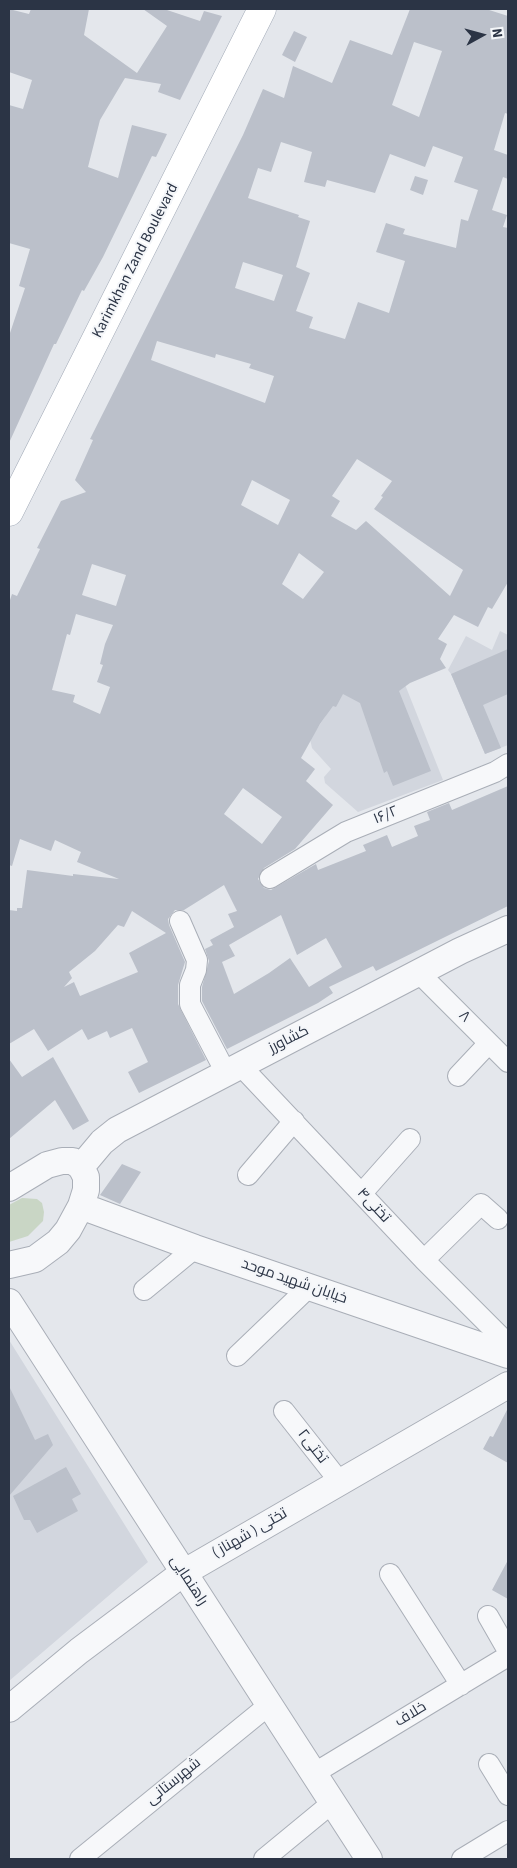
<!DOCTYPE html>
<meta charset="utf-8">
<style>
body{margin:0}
#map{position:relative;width:517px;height:1868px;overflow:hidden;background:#e4e7ec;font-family:"Source Sans 3",sans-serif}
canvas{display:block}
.frame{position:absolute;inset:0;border:10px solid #2b3445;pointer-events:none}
.north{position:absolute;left:457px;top:10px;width:50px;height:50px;-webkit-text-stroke:4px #f4f6f9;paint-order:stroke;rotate:83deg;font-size:14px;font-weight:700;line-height:20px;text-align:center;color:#2b3445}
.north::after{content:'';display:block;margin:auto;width:18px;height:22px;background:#2b3445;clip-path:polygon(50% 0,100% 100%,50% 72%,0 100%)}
</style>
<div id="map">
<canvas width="517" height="1868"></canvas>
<div class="frame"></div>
<div class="north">N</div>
</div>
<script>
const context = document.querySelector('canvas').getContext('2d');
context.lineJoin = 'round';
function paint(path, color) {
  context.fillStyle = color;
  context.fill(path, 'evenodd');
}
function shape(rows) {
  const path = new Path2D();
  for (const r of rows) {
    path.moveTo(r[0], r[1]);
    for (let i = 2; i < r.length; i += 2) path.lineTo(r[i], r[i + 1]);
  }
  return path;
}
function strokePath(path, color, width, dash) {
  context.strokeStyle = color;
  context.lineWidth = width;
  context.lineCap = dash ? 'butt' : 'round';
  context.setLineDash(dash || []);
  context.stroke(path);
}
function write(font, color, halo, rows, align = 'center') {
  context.font = font + ' "Source Sans 3",Cairo,sans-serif';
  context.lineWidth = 4;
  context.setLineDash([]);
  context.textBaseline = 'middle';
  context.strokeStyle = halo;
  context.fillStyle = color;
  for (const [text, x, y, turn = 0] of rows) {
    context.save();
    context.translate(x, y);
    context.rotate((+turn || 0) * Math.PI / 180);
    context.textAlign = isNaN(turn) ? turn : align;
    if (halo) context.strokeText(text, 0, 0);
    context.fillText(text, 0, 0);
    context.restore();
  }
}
paint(shape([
 [500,631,508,635,508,745,485,754,451,674,448,670,466,636,492,650],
 [402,677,443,780,358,812,325,783,324,777,331,769,312,748,310,739,325,717,339,681],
 [9,1340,148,1562,9,1681]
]), '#d2d6de');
paint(shape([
 [22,1198,37,1199,42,1203,44,1212,43,1221,28,1236,9,1242,9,1205]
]), '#c9d6c5');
paint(shape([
 [9,9,29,14,31,9,89,9,84,35,137,73,167,26,143,9,164,9,200,21,204,11,222,16,180,100,158,92,161,84,125,78,100,120,88,167,118,178,132,125,167,134,156,157,152,156,103,257,84,291,82,290,56,344,54,344,9,443,9,336,25,288,19,286,30,249,9,243,9,105,23,109,32,80,9,72],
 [410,9,486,9,508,16,508,114,505,113,494,150,508,155,508,179,503,177,492,210,507,215,503,227,508,228,508,582,492,609,488,607,478,627,454,615,438,639,447,644,440,659,446,668,410,683,399,691,431,771,393,786,387,771,384,773,360,703,343,694,336,707,333,706,320,724,301,758,315,769,306,781,333,805,295,849,264,868,258,879,264,888,271,890,316,864,318,870,366,851,363,845,387,835,392,847,418,836,414,826,430,820,427,812,449,803,452,810,508,786,508,906,376,971,373,966,329,987,333,993,318,1003,227,1049,202,1001,202,987,209,961,205,949,213,945,210,940,234,927,228,914,237,911,224,885,184,910,175,910,168,919,169,925,185,962,178,985,178,1004,206,1060,139,1093,128,1072,148,1062,132,1028,110,1038,107,1031,88,1040,82,1029,48,1051,34,1029,9,1044,9,910,17,911,17,908,22,908,27,870,73,876,73,874,119,879,77,862,81,852,55,840,51,851,20,839,12,866,9,865,9,603,12,594,17,596,40,549,37,548,61,501,86,492,75,480,93,440,90,439,243,135,263,89,284,98,293,66,332,83,350,40,392,55],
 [414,42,442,51,419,117,392,105],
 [281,142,312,152,304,182,325,187,327,180,375,193,390,154,425,167,433,146,463,157,454,182,478,190,468,221,461,219,456,248,403,234,405,229,386,223,376,252,405,261,389,313,358,302,345,339,309,328,313,317,296,311,310,273,296,267,310,221,298,217,299,215,248,198,258,168,271,172],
 [243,262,283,275,274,301,235,288],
 [157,341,215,358,216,354,251,364,249,368,274,376,265,403,151,360],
 [357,459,392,481,381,496,383,497,374,509,463,570,450,596,366,521,356,530,331,516,340,501,332,496],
 [252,480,290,500,278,525,241,505],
 [299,553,324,572,303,599,282,584],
 [92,564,126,575,116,606,82,595],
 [76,614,113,625,105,644,100,664,103,665,97,682,110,687,100,714,73,702,75,695,52,690,67,634,70,635],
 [243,788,282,817,262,844,224,814],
 [132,911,166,933,129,953,138,972,80,996,74,982,64,987,72,978,69,972,95,951,118,925,124,927],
 [281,915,297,955,326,938,342,967,309,987,290,958,269,973,234,994,222,962,235,956,229,945],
 [294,31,307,37,295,62,282,55],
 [415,176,428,180,423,195,410,190],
 [508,649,508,694,483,705,501,748,485,754,451,674],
 [53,1057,89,1121,73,1130,55,1100,9,1139,9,1059,22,1077],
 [122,1164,141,1172,120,1204,100,1195],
 [9,1386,35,1440,48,1434,53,1445,9,1496],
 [508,1408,508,1463,483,1449,490,1436,493,1437],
 [66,1467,81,1494,72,1499,78,1511,37,1533,30,1520,24,1520,13,1496],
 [508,1560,508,1599,492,1590]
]), '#bbc0ca');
const minor = shape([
 [270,878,346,832,495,772,508,764],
 [180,921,197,960,196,970,190,985,190,1004,226,1073],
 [419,973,508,1062],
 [240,1065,424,1260,508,1344],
 [458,1076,489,1043],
 [248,1175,294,1121],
 [362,1193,410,1139],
 [424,1260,481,1204,498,1219],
 [144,1290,195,1248],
 [237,1356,309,1287],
 [284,1411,340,1482],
 [390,1574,461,1685],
 [488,1616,508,1651],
 [489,1764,508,1795],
 [313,1774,508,1656],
 [80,1859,269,1705],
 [264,1859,332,1803],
 [462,1859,508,1831]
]);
const tertiary = shape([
 [81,1167,102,1142,117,1130,460,951,508,929],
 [9,1188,47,1165,62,1161,73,1161,81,1167,86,1177,86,1190,81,1206,68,1230,58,1242,35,1259,9,1265],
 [81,1206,195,1248,508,1355],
 [9,1302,369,1859],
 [9,1709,79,1651,183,1573,508,1385]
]);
const primary = shape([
 [9,512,262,9]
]);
strokePath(minor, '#a9aeb7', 22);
strokePath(tertiary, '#a9aeb7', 28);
strokePath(primary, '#a3abb8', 29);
strokePath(minor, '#f7f8fa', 20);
strokePath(tertiary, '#f7f8fa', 26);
strokePath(primary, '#fff', 28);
write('15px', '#2b3445', '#f4f6f9', [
 ["Karimkhan Zand Boulevard",136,261,-63],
 ["۱۶/۲",386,816,-22],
 ["۸",464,1017,45],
 ["کشاورز",289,1040,-27],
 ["تختی۴",373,1206,47],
 ["خیابان شهید موحد",294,1282,19],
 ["تختی۲",312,1447,52],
 ["تختی ( شهناز )",250,1534,-30],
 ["راهنمایی",188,1581,57],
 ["خلاف",411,1715,-31],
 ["شهرستانی",174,1782,-39]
]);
</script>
